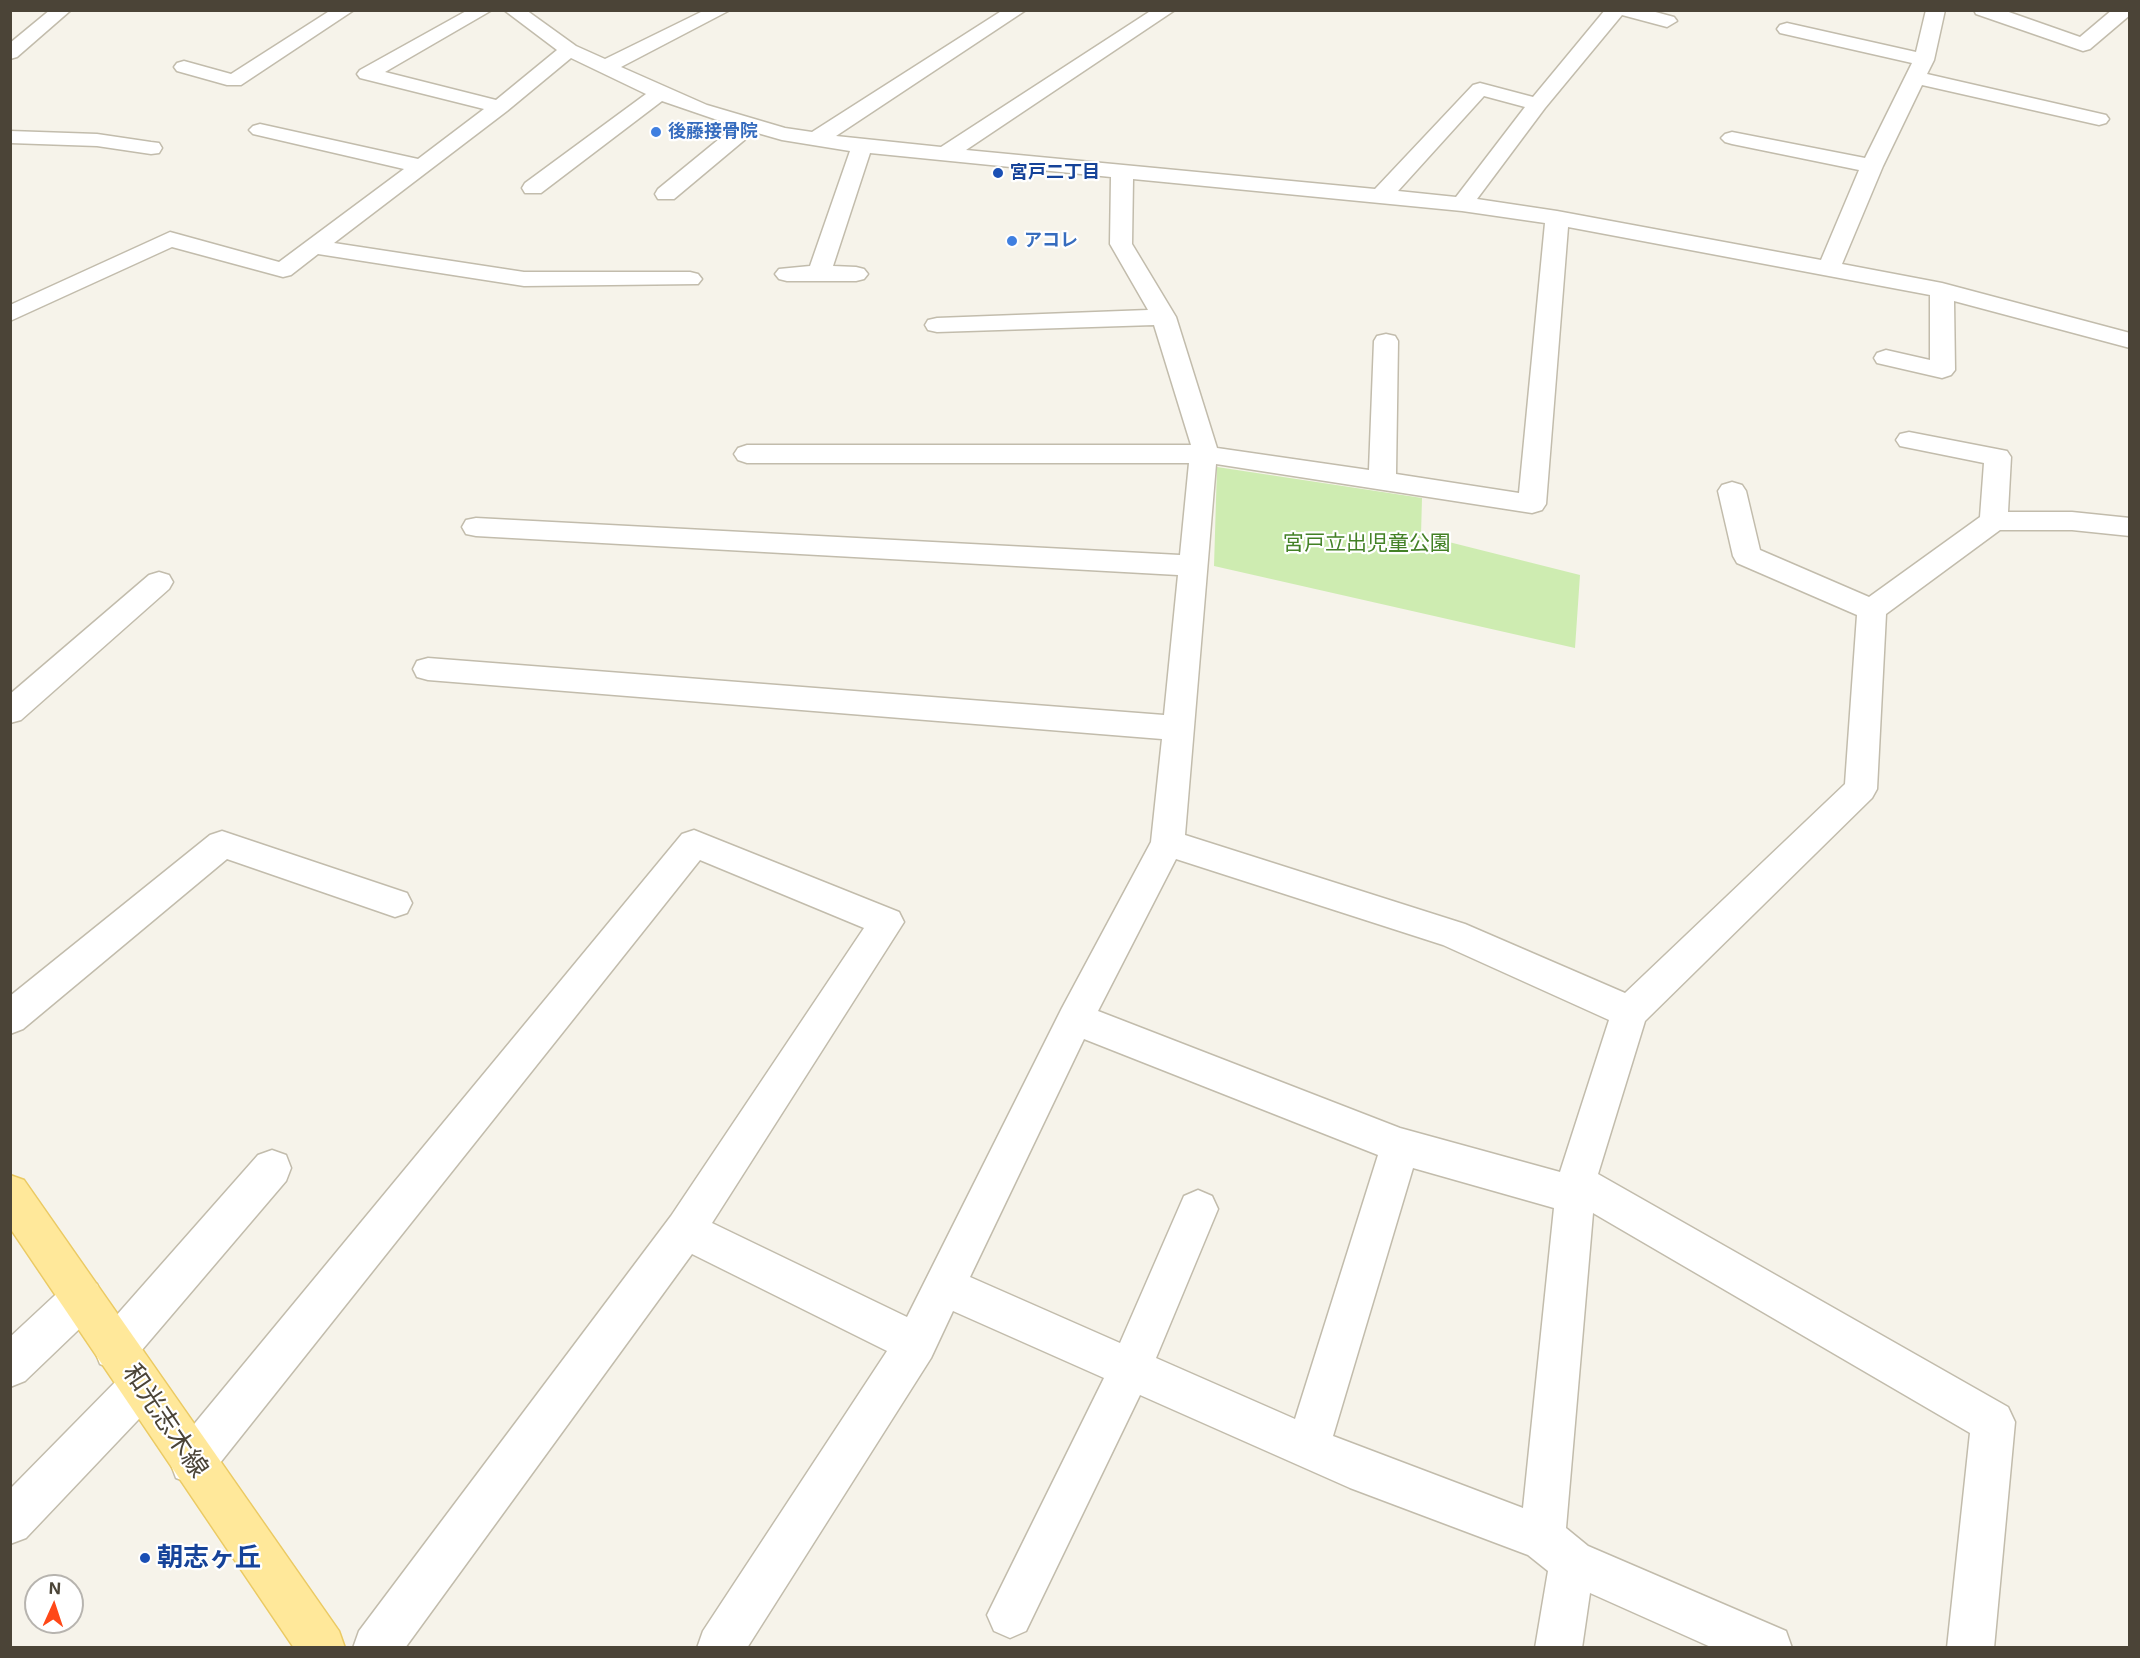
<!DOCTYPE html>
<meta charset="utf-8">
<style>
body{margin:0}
#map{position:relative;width:2140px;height:1658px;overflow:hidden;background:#f6f3ea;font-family:Inter,sans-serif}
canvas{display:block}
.frame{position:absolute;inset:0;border:12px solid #4b4437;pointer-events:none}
.north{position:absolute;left:24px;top:1574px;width:60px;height:60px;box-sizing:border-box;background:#fff;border:2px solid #b7b4af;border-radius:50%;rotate:3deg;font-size:16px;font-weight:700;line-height:24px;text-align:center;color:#4b4437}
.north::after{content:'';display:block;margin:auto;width:21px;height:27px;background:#ff4818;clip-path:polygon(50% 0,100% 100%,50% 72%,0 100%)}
</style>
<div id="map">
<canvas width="2140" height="1658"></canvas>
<div class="frame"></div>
<div class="north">N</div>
</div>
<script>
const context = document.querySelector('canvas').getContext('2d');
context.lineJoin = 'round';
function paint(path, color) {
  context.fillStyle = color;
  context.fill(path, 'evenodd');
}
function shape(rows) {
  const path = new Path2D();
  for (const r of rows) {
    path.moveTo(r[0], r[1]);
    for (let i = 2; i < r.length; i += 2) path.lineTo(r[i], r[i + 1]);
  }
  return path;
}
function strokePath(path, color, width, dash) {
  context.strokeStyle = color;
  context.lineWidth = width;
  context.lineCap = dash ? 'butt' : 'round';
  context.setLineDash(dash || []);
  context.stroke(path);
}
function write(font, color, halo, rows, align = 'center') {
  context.font = font + ' Inter,"Noto Sans JP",sans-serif';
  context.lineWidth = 4.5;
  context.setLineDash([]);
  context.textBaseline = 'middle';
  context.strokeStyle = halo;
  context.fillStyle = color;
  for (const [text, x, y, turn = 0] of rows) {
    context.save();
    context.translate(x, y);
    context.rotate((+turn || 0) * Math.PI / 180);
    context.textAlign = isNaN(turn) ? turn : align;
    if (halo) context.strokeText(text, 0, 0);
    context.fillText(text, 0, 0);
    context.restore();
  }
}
paint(shape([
 [1217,467,1422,498,1421,535,1580,575,1575,648,1214,566]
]), '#ceecb1');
const minor = shape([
 [50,10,71,10,17,57,10,59,10,43,50,10],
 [331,10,354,10,241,85,227,85,177,71,174,67,177,63,184,61,231,74,331,10],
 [468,10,492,10,385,72,496,100,557,50,504,10,526,10,576,46,605,59,705,10,730,10,621,67,707,105,785,128,812,132,1003,10,1026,10,836,136,941,147,1152,10,1175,10,966,150,1375,189,1473,85,1480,83,1533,97,1605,10,1648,10,1674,17,1677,21,1667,27,1622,15,1545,108,1477,199,1557,211,1821,260,1859,170,1732,144,1725,142,1721,138,1725,134,1732,132,1865,158,1912,63,1780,33,1777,29,1780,25,1787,23,1916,52,1926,10,1945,10,1934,60,1927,74,2106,115,2109,119,2106,123,2099,125,1922,85,1883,166,1842,264,1942,283,2130,333,2130,348,1954,301,1955,370,1951,375,1942,378,1877,363,1874,358,1877,353,1886,350,1930,360,1930,295,1568,227,1546,504,1542,510,1532,513,1216,464,1185,835,1465,924,1625,993,1845,784,1857,615,1737,563,1733,556,1718,491,1722,485,1732,482,1742,485,1746,491,1760,550,1869,597,1980,517,1984,463,1900,446,1896,440,1900,434,1909,432,2007,451,2011,457,2008,512,2072,512,2130,518,2130,536,2072,530,2000,530,1886,614,1877,789,1872,798,1645,1021,1598,1174,2008,1407,2015,1422,1994,1648,1947,1648,1970,1433,1593,1213,1566,1528,1588,1546,1786,1631,1792,1648,1713,1648,1590,1593,1582,1648,1535,1648,1548,1571,1528,1555,1350,1488,1140,1395,1026,1631,1010,1638,994,1631,987,1615,1104,1378,953,1311,931,1358,747,1648,697,1648,703,1631,887,1351,692,1254,405,1648,353,1648,359,1631,671,1216,864,928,700,860,208,1478,192,1484,176,1478,170,1462,176,1446,682,834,694,830,899,912,904,922,712,1223,907,1317,1062,1008,1151,842,1162,739,428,680,417,677,413,669,417,661,428,658,1164,715,1178,575,476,536,466,534,462,527,466,520,476,518,1180,555,1189,463,747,463,738,460,734,454,738,448,747,445,1191,445,1154,325,937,332,928,330,925,325,928,320,937,318,1148,310,1110,244,1111,177,870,153,833,266,856,267,864,269,868,274,864,279,856,281,787,281,779,279,775,274,779,269,810,266,850,151,782,140,754,132,674,199,658,199,655,194,658,189,735,126,662,101,541,193,525,193,522,188,525,183,646,94,571,58,507,111,334,243,524,272,690,272,698,274,702,279,698,284,524,286,318,254,291,275,283,277,172,247,10,321,10,305,170,232,279,262,404,169,253,134,249,130,253,126,260,124,418,159,484,109,360,78,357,74,360,70,468,10],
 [1484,96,1525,107,1456,197,1398,191,1484,96],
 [1133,179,1462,211,1545,223,1519,493,1396,474,1398,341,1395,336,1386,334,1377,336,1374,341,1369,470,1217,448,1176,317,1132,244,1133,179],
 [1176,859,1443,945,1609,1020,1560,1172,1400,1128,1098,1011,1176,859],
 [1084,1039,1378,1155,1295,1419,1156,1358,1218,1209,1212,1196,1198,1190,1184,1196,1120,1343,970,1277,1084,1039],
 [1413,1168,1554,1208,1523,1508,1333,1436,1413,1168],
 [1974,10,2003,10,2080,37,2112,10,2130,10,2130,15,2090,49,2083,51,1976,14,1974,10],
 [10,131,97,134,151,142,159,143,162,148,159,153,151,154,97,146,10,143,10,131],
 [159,572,169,575,173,582,169,589,21,720,10,723,10,694,149,575,159,572],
 [222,831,407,893,412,903,407,913,395,917,227,859,23,1029,10,1034,10,996,210,835,222,831],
 [272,1150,286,1155,291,1168,286,1181,130,1364,115,1370,100,1364,94,1349,100,1334,258,1155,272,1150],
 [82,1278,97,1284,103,1298,97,1312,25,1381,10,1387,10,1337,67,1284,82,1278],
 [141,1365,156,1371,162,1386,156,1401,26,1538,10,1544,10,1489,126,1371,141,1365]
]);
const major = shape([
 [10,1175,24,1180,339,1631,345,1648,294,1648,10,1228,10,1175]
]);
strokePath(minor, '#c2bcac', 3);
strokePath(major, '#ebca63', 3);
paint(minor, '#fff');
paint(major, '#ffe89a');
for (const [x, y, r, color] of [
 [656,132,6,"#3f7fe0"],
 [998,173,6,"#1a4fb4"],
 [1012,241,6,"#3f7fe0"],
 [145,1558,6,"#1a4fb4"]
]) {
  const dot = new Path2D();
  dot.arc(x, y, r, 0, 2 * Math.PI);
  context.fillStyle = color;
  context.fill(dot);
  strokePath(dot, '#fff', 2);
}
write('bold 18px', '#366cbe', '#fff', [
 ["後藤接骨院",668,132],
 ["アコレ",1024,241]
], 'left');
write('bold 18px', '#164399', '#fff', [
 ["宮戸二丁目",1010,173]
], 'left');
write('21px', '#438126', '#fff', [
 ["宮戸立出児童公園",1367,544]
]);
write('26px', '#4b4437', '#fff', [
 ["和光志木線",165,1421,56]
]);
write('bold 26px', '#164399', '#fff', [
 ["朝志ヶ丘",157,1558]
], 'left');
</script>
